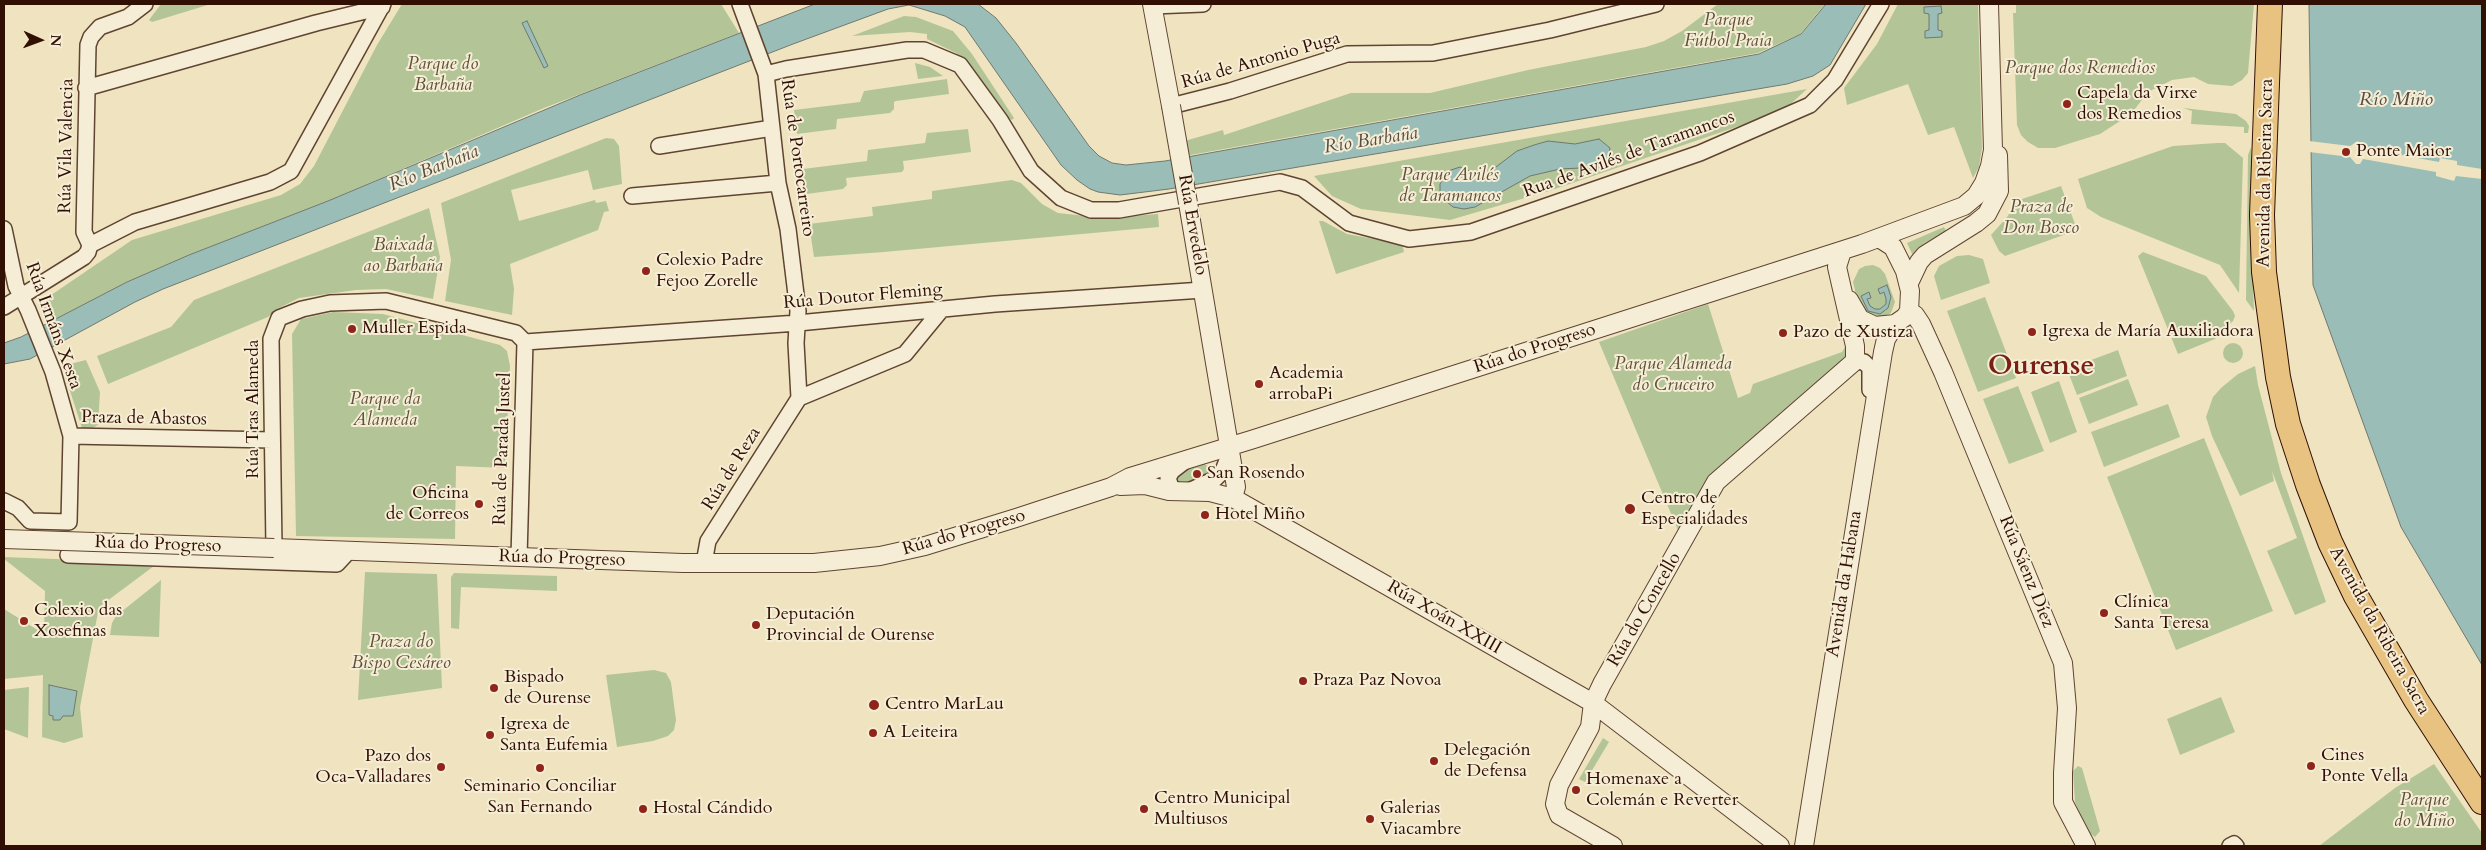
<!DOCTYPE html>
<meta charset="utf-8">
<style>
body{margin:0}
#map{position:relative;width:2486px;height:850px;overflow:hidden;background:#efe4bf;font-family:Cardo,serif}
canvas{display:block}
.frame{position:absolute;inset:0;border:5px solid #310f03;pointer-events:none}
.north{position:absolute;left:15px;top:15px;width:50px;height:50px;-webkit-text-stroke:4px #f5edd5;paint-order:stroke;rotate:92deg;font-size:14px;font-weight:700;line-height:20px;text-align:center;color:#310f03}
.north::after{content:'';display:block;margin:auto;width:18px;height:22px;background:#310f03;clip-path:polygon(50% 0,100% 100%,50% 72%,0 100%)}
</style>
<div id="map">
<canvas width="2486" height="850"></canvas>
<div class="frame"></div>
<div class="north">N</div>
</div>
<script>
const context = document.querySelector('canvas').getContext('2d');
context.lineJoin = 'round';
function paint(path, color) {
  context.fillStyle = color;
  context.fill(path, 'evenodd');
}
function shape(rows) {
  const path = new Path2D();
  for (const r of rows) {
    if (r.length === 3) {
      path.moveTo(r[0] + r[2], r[1]);
      path.arc(r[0], r[1], r[2], 0, 2 * Math.PI);
      continue;
    }
    path.moveTo(r[0], r[1]);
    for (let i = 2; i < r.length; i += 2) path.lineTo(r[i], r[i + 1]);
  }
  return path;
}
function strokePath(path, color, width, dash) {
  context.strokeStyle = color;
  context.lineWidth = width;
  context.lineCap = dash ? 'butt' : 'round';
  context.setLineDash(dash || []);
  context.stroke(path);
}
function write(font, color, halo, rows, align = 'center') {
  context.font = font + ' Cardo,serif';
  context.lineWidth = 4;
  context.setLineDash([]);
  context.textBaseline = 'middle';
  context.strokeStyle = halo;
  context.fillStyle = color;
  for (const [text, x, y, turn = 0] of rows) {
    context.save();
    context.translate(x, y);
    context.rotate((+turn || 0) * Math.PI / 180);
    context.textAlign = isNaN(turn) ? turn : align;
    if (halo) context.strokeText(text, 0, 0);
    context.fillText(text, 0, 0);
    context.restore();
  }
}
paint(shape([
 [161,4,211,4,152,22,149,20],
 [402,4,721,4,739,33,544,108,328,201,189,255,127,282,48,323,38,304,132,240,281,195,300,184,314,166,377,45],
 [1718,4,1825,4,1800,34,1758,53,1185,156,1181,142,1223,130,1224,135,1351,93,1430,93,1528,70,1646,47,1664,41,1682,31],
 [1898,4,1978,4,1982,148,1979,167,1973,178,1954,127,1928,135,1908,84,1847,105,1844,88,1877,44],
 [2016,4,2254,4,2248,73,2242,80,2232,86,2208,84,2194,77,2172,80,2148,92,2131,114,2100,134,2055,148,2038,148,2028,142,2021,135,2017,125,2013,13,2016,13],
 [904,16,916,17,953,31,972,54,1014,118,1012,120,1006,117,968,63,956,53,927,39,927,34,910,32,852,36],
 [915,63,930,67,943,76,918,79],
 [947,79,949,94,896,101,894,102,894,109,890,113,837,119,836,129,797,134,794,110,860,102,864,91],
 [1807,89,1783,111,1549,191,1450,220,1361,209,1332,196,1314,176],
 [2183,108,2236,114,2246,121,2249,126,2248,133,2244,133,2244,127,2191,124,2192,111],
 [968,129,971,152,903,161,904,169,902,172,846,178,847,185,843,189,807,194,803,188,803,169,867,161,868,150,925,143,927,133],
 [606,138,614,139,619,146,622,184,593,190,588,170,511,190,519,221,595,200,596,203,606,201,609,211,604,212,598,230,510,264,514,289,512,315,445,301,451,260,441,203],
 [2217,143,2225,143,2243,158,2239,293,2220,265,2101,217,2087,208,2078,179,2173,146],
 [2251,147,2252,255,2254,311,2246,300,2248,155],
 [1012,180,1021,183,1042,204,1058,213,1105,218,1158,214,1159,227,884,252,814,257,809,224,873,216,872,207,932,199,932,191],
 [2061,186,2075,224,2072,232,2005,256,1999,251,1991,235,2008,216,2013,202],
 [429,208,440,257,433,299,386,289,356,290,299,298,277,309,268,317,108,384,97,356,171,327,194,300],
 [1319,221,1323,221,1347,234,1402,244,1404,252,1336,274],
 [1944,227,1946,231,1925,243,1913,256,1907,243],
 [2143,252,2206,276,2233,311,2235,316,2233,321,2215,339,2178,354,2138,256],
 [1969,255,1983,259,1990,283,1941,300,1934,276,1939,266,1957,256],
 [1873,265,1880,268,1885,274,1895,302,1891,313,1878,319,1866,314,1857,299,1853,282,1859,269,1865,266],
 [1985,297,2016,378,1978,392,1947,311],
 [1708,304,1738,398,1750,393,1753,384,1842,352,1845,347,1850,357,1754,441,1680,535,1599,342],
 [333,312,383,314,500,345,507,351,510,366,505,468,456,466,455,539,296,536,292,334,301,319],
 [2233,353,10],
 [2118,350,2127,376,2077,395,2067,369],
 [86,360,100,392,98,425,91,429,82,428,62,366],
 [2255,366,2258,385,2281,473,2326,602,2295,615,2267,551,2297,538,2272,471,2274,481,2240,496,2212,436,2206,417,2213,397,2221,388,2238,374],
 [2128,379,2138,405,2089,424,2079,398],
 [2059,381,2077,432,2050,443,2031,392],
 [2018,386,2044,451,2009,464,1983,399],
 [2168,404,2180,437,2104,467,2091,432],
 [2204,438,2273,611,2176,650,2107,477],
 [1204,464,1212,468,1210,477,1179,486,1174,478,1177,472],
 [4,557,158,563,99,607,80,707,83,737,64,743,42,737,43,675,4,679,4,609,44,634,45,591,4,559],
 [365,572,437,574,442,688,358,700],
 [454,573,557,576,557,591,461,587,459,629,451,628,451,577],
 [161,580,159,637,110,635,112,623,116,616],
 [654,670,666,673,671,682,676,720,674,730,668,736,653,741,617,747,606,675],
 [29,687,28,738,4,729,4,690],
 [2221,697,2235,732,2180,755,2167,719],
 [1603,738,1609,742,1585,782,1579,779],
 [2434,764,2482,833,2482,846,2319,846,2395,788],
 [2078,766,2082,768,2100,831,2095,837,2087,831,2075,802,2073,771]
]), '#b3c597');
const water = shape([
 [815,4,978,4,996,18,1016,43,1089,146,1099,156,1112,163,1126,165,1165,161,1759,54,1801,34,1826,4,1866,4,1830,65,1813,76,1787,84,1169,189,1120,195,1098,192,1090,189,1077,180,1061,165,965,27,945,16,909,5,888,9,793,44,163,289,135,302,30,359,4,364,4,343,21,337,127,282,189,255,328,201,580,95,815,4],
 [2309,4,2482,4,2482,665,2401,527,2313,285,2309,4],
 [1941,6,1942,13,1938,14,1938,30,1942,31,1942,37,1925,38,1925,31,1929,30,1929,14,1924,13,1924,7,1941,6],
 [527,21,548,66,544,68,522,23,527,21],
 [1599,139,1610,148,1608,160,1600,167,1560,169,1530,176,1475,207,1464,209,1453,207,1440,196,1440,184,1448,171,1460,167,1479,175,1488,173,1517,151,1534,145,1548,141,1575,144,1599,139],
 [1887,285,1891,297,1888,308,1880,314,1868,311,1861,296,1869,292,1871,298,1867,299,1870,306,1875,309,1880,309,1886,304,1886,299,1884,292,1880,294,1878,289,1887,285],
 [49,685,77,691,73,716,63,716,60,720,53,720,53,716,49,715,49,685]
]);
paint(water, '#9abeb7');
strokePath(water, '#70786f', 1);
paint(shape([
 [2309,141,2350,146,2358,141,2364,148,2439,162,2440,158,2457,161,2457,165,2482,169,2482,179,2456,176,2454,181,2436,176,2436,172,2363,159,2360,164,2356,164,2350,157,2309,152]
]), '#efe4bf');
const minor = shape([
 [1153,6,1203,4],
 [766,74,786,69,907,50,924,50,960,65,1000,120,1031,171,1061,198,1091,210,1119,210,1280,182,1302,188,1349,223,1409,239,1471,232,1700,153,1810,105,1835,80,1881,4],
 [86,88,316,23,382,7],
 [1171,106,1230,91,1347,54,1433,53,1550,30,1656,4],
 [659,146,772,128],
 [632,196,778,183],
 [4,229,16,286,28,310,53,372,71,436,69,522,30,521,18,508,4,501],
 [90,245,135,222,270,182,291,171,383,4],
 [4,307,84,257,88,252,90,245,84,232,88,45,91,37,100,27,128,17,145,4],
 [525,342,798,323,995,304,1203,290],
 [1855,361,1864,362,1870,368,1870,390],
 [799,398,905,354,942,309],
 [71,436,272,440],
 [1191,490,1215,479,1223,471,1229,455],
 [1177,491,1171,487,1168,478,1172,471,1185,461],
 [274,548,271,339,279,318,302,309,330,303,386,301,516,333,525,342],
 [68,555,337,564,349,551],
 [519,557,525,342],
 [704,563,708,541,799,398,796,343,798,311,788,229,778,183,766,74,740,4],
 [2230,846,2234,844,2236,846]
]);
const tertiary = shape([
 [1152,4,1171,106],
 [1188,203,1236,487,1233,498],
 [1909,283,1919,262,1925,255,1976,223,1987,214,1999,191,1998,155],
 [1849,300,1860,319,1875,326,1895,324,1905,317,1909,311,1910,291,1905,271,1893,247,1879,238],
 [1909,311,1915,315,1921,324,1943,372,2063,663,2067,708,2063,773,2063,802,2086,846],
 [1120,486,1145,485,1169,491,1210,492,1233,498,1593,703,1780,846],
 [274,548,683,563,814,563,880,556,925,546,1016,518,1111,487,1130,477,1254,439,1862,244,1964,206,1976,196,1984,183,1990,166,1993,150,1989,4],
 [1613,846,1559,815,1555,804,1559,785,1590,727,1593,703,1602,684,1716,482,1855,361,1855,346,1837,267,1842,251],
 [1804,846,1883,352,1886,339,1895,324]
]);
const trunk = shape([
 [2270,4,2262,215,2264,272,2278,377,2288,424,2308,485,2330,542,2356,596,2416,700,2482,802]
]);
strokePath(minor, '#604432', 18);
strokePath(tertiary, '#604432', 20);
strokePath(trunk, '#310f03', 26);
strokePath(minor, '#f5edd5', 15);
strokePath(tertiary, '#f5edd5', 18);
strokePath(trunk, '#e8c280', 24);
const tertiaryBridge = shape([
 [1171,106,1188,203],
 [4,539,274,548]
]);
strokePath(tertiaryBridge, '#604432', 20, []);
strokePath(tertiaryBridge, '#f5edd5', 18);
for (const [x, y, r, color] of [
 [2067,104,5,"#8f2418"],
 [2346,152,5,"#8f2418"],
 [646,271,5,"#8f2418"],
 [352,329,5,"#8f2418"],
 [2032,332,5,"#8f2418"],
 [1783,333,5,"#8f2418"],
 [1259,384,5,"#8f2418"],
 [1197,474,5,"#8f2418"],
 [479,504,5,"#8f2418"],
 [1630,509,6,"#8f2418"],
 [1205,515,5,"#8f2418"],
 [2104,613,5,"#8f2418"],
 [24,621,5,"#8f2418"],
 [756,625,5,"#8f2418"],
 [1303,681,5,"#8f2418"],
 [494,688,5,"#8f2418"],
 [874,705,6,"#8f2418"],
 [873,733,5,"#8f2418"],
 [490,735,5,"#8f2418"],
 [1434,761,5,"#8f2418"],
 [2311,766,5,"#8f2418"],
 [441,767,5,"#8f2418"],
 [540,768,5,"#8f2418"],
 [1576,790,5,"#8f2418"],
 [643,809,5,"#8f2418"],
 [1144,809,5,"#8f2418"],
 [1370,819,5,"#8f2418"]
]) {
  const dot = new Path2D();
  dot.arc(x, y, r, 0, 2 * Math.PI);
  context.fillStyle = color;
  context.fill(dot);
  strokePath(dot, '#f5edd5', 2);
}
write('italic 18px', '#5e4f37', '#f5edd5', [
 ["Parque",1728,21],
 ["Fútbol Praia",1728,42],
 ["Parque do",443,65],
 ["Barbaña",443,86],
 ["Parque dos Remedios",2080,69],
 ["Parque Avilés",1450,176],
 ["de Taramancos",1450,197],
 ["Praza de",2041,208],
 ["Don Bosco",2041,229],
 ["Baixada",403,246],
 ["ao Barbaña",403,267],
 ["Parque Alameda",1673,365],
 ["do Cruceiro",1673,386],
 ["Parque da",385,400],
 ["Alameda",385,421],
 ["Praza do",401,643],
 ["Bispo Cesáreo",401,664],
 ["Parque",2424,801],
 ["do Miño",2424,822]
]);
write('18px', '#310f03', '#f5edd5', [
 ["Rúa de Antonio Puga",1261,61,-16],
 ["Rúa Vila Valencia",67,146,-89],
 ["Rua de Avilés de Taramancos",1629,155,-20],
 ["Rúa de Portocarreiro",797,158,82],
 ["Avenida da Ribeira Sacra",2266,173,-89],
 ["Rúa Ervedelo",1192,225,80],
 ["Rúa Doutor Fleming",863,297,-5],
 ["Rúa Irmáns Xesta",53,326,70],
 ["Rúa do Progreso",1535,349,-18],
 ["Rúa Tras Alameda",254,409,-90],
 ["Praza de Abastos",144,419,1],
 ["Rúa de Parada Justel",503,449,-88],
 ["Rúa de Reza",732,469,-58],
 ["Rúa do Progreso",964,533,-16],
 ["Rúa do Progreso",158,545,2],
 ["Rúa do Progreso",562,559,2],
 ["Rúa Sáenz Díez",2026,572,68],
 ["Avenida da Habana",1845,584,-81],
 ["Rúa do Concello",1645,610,-60],
 ["Rúa Xoán XXIII",1444,618,30],
 ["Avenida da Ribeira Sacra",2379,631,61]
]);
write('18px', '#310f03', '#f5edd5', [
 ["Capela da Virxe",2077,94],
 ["dos Remedios",2077,115],
 ["Ponte Maior",2356,152],
 ["Colexio Padre",656,261],
 ["Fejoo Zorelle",656,282],
 ["Muller Espida",362,329],
 ["Igrexa de María Auxiliadora",2042,332],
 ["Pazo de Xustiza",1793,333],
 ["Academia",1269,374],
 ["arrobaPi",1269,395],
 ["San Rosendo",1207,474],
 ["Oficina",469,494,"right"],
 ["de Correos",469,515,"right"],
 ["Centro de",1641,499],
 ["Especialidades",1641,520],
 ["Hotel Miño",1215,515],
 ["Clínica",2114,603],
 ["Santa Teresa",2114,624],
 ["Colexio das",34,611],
 ["Xosefinas",34,632],
 ["Deputación",766,615],
 ["Provincial de Ourense",766,636],
 ["Bispado",504,678],
 ["de Ourense",504,699],
 ["Praza Paz Novoa",1313,681],
 ["Centro MarLau",885,705],
 ["Igrexa de",500,725],
 ["Santa Eufemia",500,746],
 ["A Leiteira",883,733],
 ["Delegación",1444,751],
 ["de Defensa",1444,772],
 ["Cines",2321,756],
 ["Ponte Vella",2321,777],
 ["Pazo dos",431,757,"right"],
 ["Oca-Valladares",431,778,"right"],
 ["Homenaxe a",1586,780],
 ["Colemán e Reverter",1586,801],
 ["Seminario Conciliar",540,787,"center"],
 ["San Fernando",540,808,"center"],
 ["Centro Municipal",1154,799],
 ["Multiusos",1154,820],
 ["Hostal Cándido",653,809],
 ["Galerias",1380,809],
 ["Viacambre",1380,830]
], 'left');
write('italic 19px', '#564c42', '#f5edd5', [
 ["Río Miño",2396,101],
 ["Río Barbaña",1371,141,-9],
 ["Río Barbaña",434,169,-22]
]);
write('bold 28px', '#7a1f14', '#f5edd5', [
 ["Ourense",2041,368]
]);
</script>
